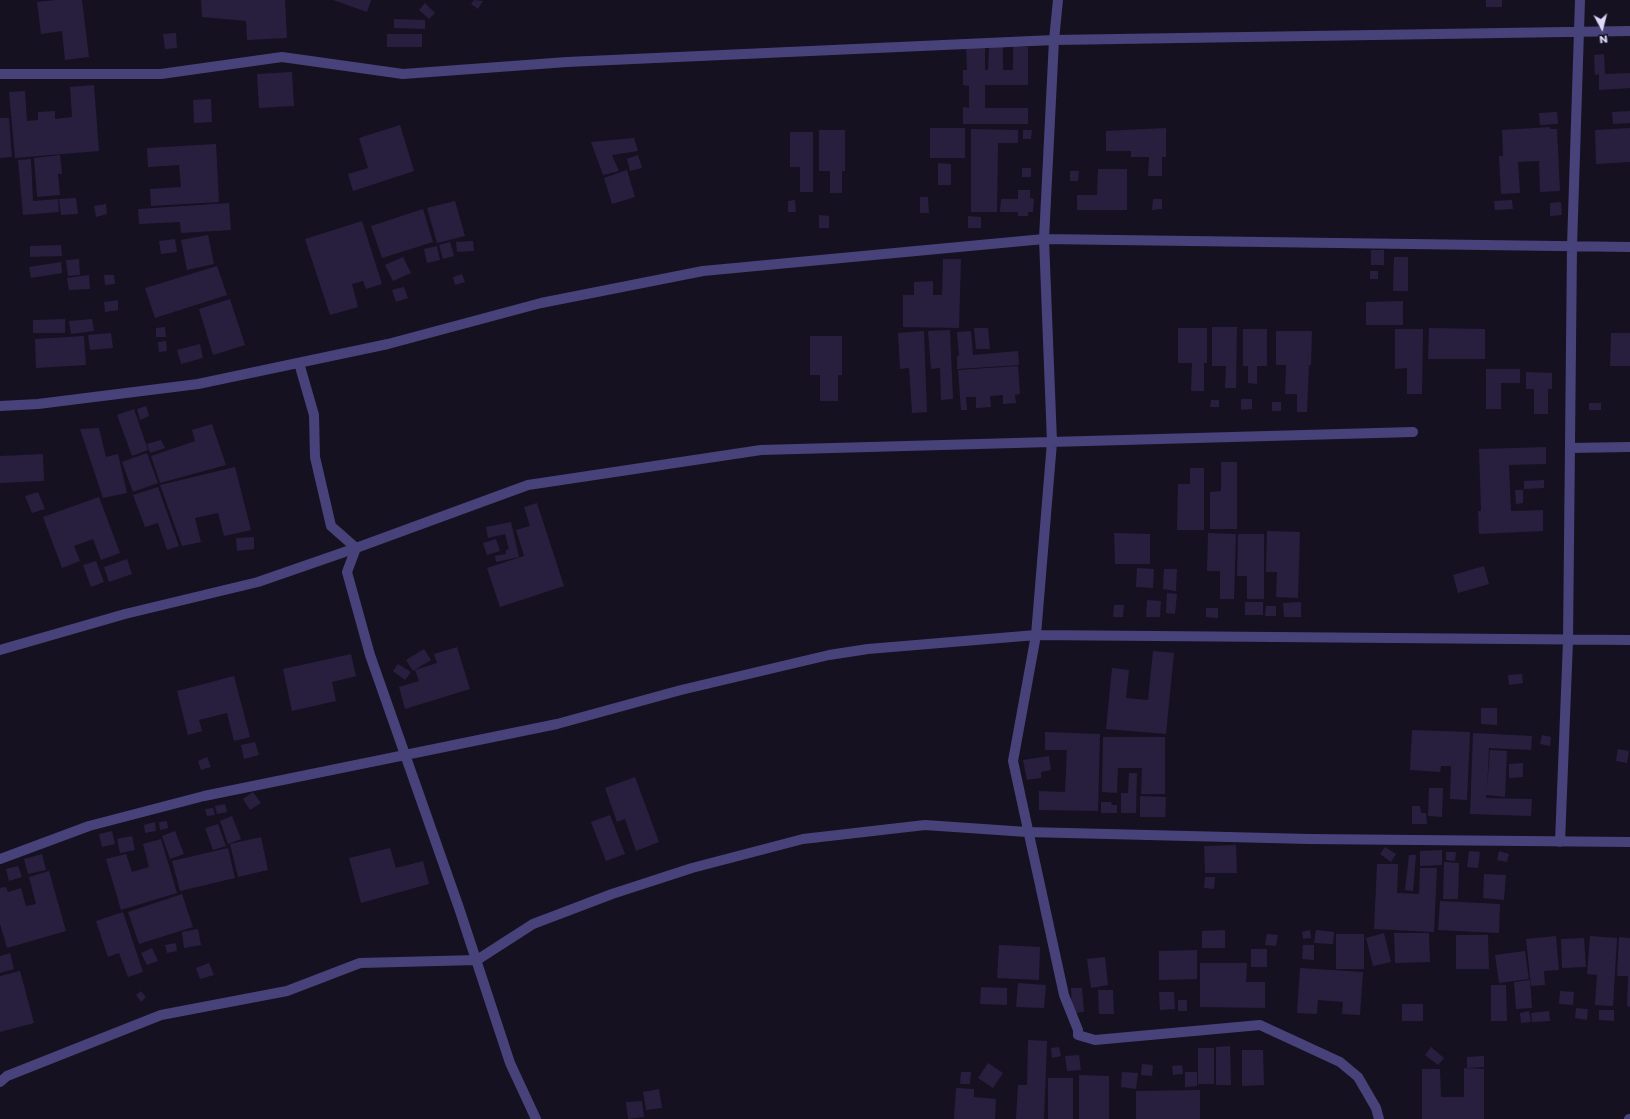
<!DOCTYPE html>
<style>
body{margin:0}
#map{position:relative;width:1630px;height:1119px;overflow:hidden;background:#151121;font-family:Poppins,sans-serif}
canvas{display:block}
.north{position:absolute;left:1582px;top:8px;width:40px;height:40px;-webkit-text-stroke:3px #151121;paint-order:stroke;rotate:173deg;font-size:11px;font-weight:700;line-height:16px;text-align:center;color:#ddd7f9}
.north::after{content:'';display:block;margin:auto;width:14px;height:18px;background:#ddd7f9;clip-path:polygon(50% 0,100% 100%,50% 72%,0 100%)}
</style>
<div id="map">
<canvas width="1630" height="1119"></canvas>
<div class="north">N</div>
</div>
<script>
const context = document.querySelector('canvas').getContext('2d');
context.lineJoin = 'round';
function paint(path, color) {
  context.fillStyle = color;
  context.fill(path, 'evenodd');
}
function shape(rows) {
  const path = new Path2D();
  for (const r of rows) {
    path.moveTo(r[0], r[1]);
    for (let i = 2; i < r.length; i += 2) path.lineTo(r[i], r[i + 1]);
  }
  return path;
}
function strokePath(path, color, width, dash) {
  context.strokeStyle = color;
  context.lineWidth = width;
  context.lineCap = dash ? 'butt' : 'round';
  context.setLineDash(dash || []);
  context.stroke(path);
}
paint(shape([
 [56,0,82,0,89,57,65,60,62,31,41,34,37,2],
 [201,0,285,0,287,38,247,40,246,21,202,17],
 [333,0,371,0,367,12],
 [474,0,483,1,478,9,471,4],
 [1486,0,1502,0,1502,7,1486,7],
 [425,3,435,13,429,19,419,10],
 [394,19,425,20,425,29,394,28],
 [176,33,177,48,165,49,163,34],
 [387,34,422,34,422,47,387,47],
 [966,46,985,46,985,70,988,70,989,46,1003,46,1003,70,1013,70,1013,46,1028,47,1028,85,985,85,985,108,1028,108,1028,124,963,124,963,107,969,108,969,86,963,85,963,70,967,70],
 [1604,54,1605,74,1630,73,1630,88,1599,90,1599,74,1595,75,1594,55],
 [292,72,294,106,259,108,257,74],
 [94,85,99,151,15,158,9,92,25,91,27,121,38,120,38,112,55,111,55,119,72,117,70,87],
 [211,99,212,122,194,123,193,100],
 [1630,111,1630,123,1613,124,1612,112],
 [1557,112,1558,124,1540,125,1539,113],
 [0,118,9,118,12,157,0,158],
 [400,125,414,171,353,191,348,174,368,168,359,138],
 [1550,127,1550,129,1557,129,1560,191,1540,192,1539,161,1518,162,1520,193,1501,194,1499,156,1503,156,1502,130],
 [930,128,965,128,965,158,930,158],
 [1166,128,1166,157,1162,157,1162,176,1148,176,1149,157,1131,157,1131,151,1106,151,1106,131],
 [1630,128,1630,162,1596,164,1595,130],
 [971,129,1018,130,1018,143,998,143,997,212,971,212],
 [819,130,845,130,845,171,842,171,842,193,830,193,830,171,819,171],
 [1023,130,1032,130,1031,139,1023,139],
 [790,132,813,132,813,192,800,192,800,167,790,167],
 [634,138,638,151,612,155,619,171,603,175,591,142],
 [216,144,219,202,151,206,150,189,181,187,179,165,148,167,147,148],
 [60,155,62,174,58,174,60,195,37,197,34,158],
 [638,155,642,168,630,171,627,159],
 [31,159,33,201,58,199,59,212,23,215,18,160],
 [938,163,951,164,951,185,938,185],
 [1022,168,1031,168,1031,177,1022,177],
 [1098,169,1127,169,1127,210,1077,210,1077,195,1097,195],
 [627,170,635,197,612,204,604,178],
 [1070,171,1079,171,1078,181,1070,181],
 [1018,190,1030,190,1030,198,1034,199,1033,212,1028,212,1028,216,1018,216,1018,212,1000,212,1001,199,1018,199],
 [920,197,928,197,929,213,920,213],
 [76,198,78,214,61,215,59,199],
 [1153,199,1162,199,1162,209,1152,210],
 [795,200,796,212,788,212,788,201],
 [1512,200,1513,209,1495,210,1494,201],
 [455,201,465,236,437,243,427,208],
 [1561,202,1562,215,1550,216,1550,203],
 [229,203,231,230,181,233,180,222,139,224,138,209],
 [106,204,107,214,96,217,94,206],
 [423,209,433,242,382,258,371,226],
 [819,215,829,216,829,228,819,228],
 [968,216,981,217,981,228,968,228],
 [362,221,382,284,366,289,363,281,352,284,358,307,330,315,305,239],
 [208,235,214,264,187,270,181,240],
 [175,239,177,252,161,254,159,241],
 [473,241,474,251,457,252,456,242],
 [450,242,454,256,443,259,439,245],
 [61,245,62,256,30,257,30,246],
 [437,246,440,260,427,263,424,249],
 [1371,250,1384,250,1384,265,1371,265],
 [403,257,411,273,393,281,385,265],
 [1394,257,1408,257,1408,291,1393,291],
 [79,259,80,275,68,276,66,260],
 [943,259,961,259,959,328,903,327,903,295,914,295,914,282,933,281,933,295,942,295],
 [61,262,62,273,31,278,29,267],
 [217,266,227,295,155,318,145,288],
 [1370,271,1378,271,1378,279,1370,279],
 [462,274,465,282,455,285,453,277],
 [89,275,90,289,69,290,67,278],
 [104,275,114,275,115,284,105,285],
 [404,287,408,298,396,302,392,290],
 [230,299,245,345,213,355,199,309],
 [118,300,118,310,105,312,104,302],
 [1403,301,1403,325,1366,325,1366,302],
 [65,319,65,333,33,333,33,320],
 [92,319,94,331,71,334,69,321],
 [165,327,166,337,156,337,156,328],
 [1212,327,1237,327,1236,388,1225,388,1226,366,1212,366],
 [974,328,988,328,990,349,976,349],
 [1178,328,1207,328,1207,363,1204,363,1204,391,1191,391,1192,363,1178,363],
 [1429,328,1485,329,1485,359,1428,359],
 [1243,329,1267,329,1267,366,1257,366,1257,384,1248,383,1248,366,1243,366],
 [1395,329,1423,329,1422,394,1407,394,1407,368,1395,369],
 [950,330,953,399,941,400,940,368,931,369,928,331],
 [924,331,927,412,912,413,909,368,900,369,898,333],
 [971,331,973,355,1018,351,1019,365,957,369,957,356,959,356,957,332],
 [1276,331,1312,331,1311,365,1309,365,1307,412,1297,412,1297,394,1285,394,1286,365,1276,365],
 [111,333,113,348,90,350,88,335],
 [1611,333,1630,333,1630,366,1610,366],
 [84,336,86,365,36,368,35,339],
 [810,336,842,336,842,375,838,375,838,401,820,401,820,375,810,375],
 [166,341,167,351,159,352,158,342],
 [200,344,203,358,181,364,177,350],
 [1018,366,1020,394,1015,395,1016,403,1003,404,1003,395,990,396,991,407,976,408,976,397,966,397,967,410,961,410,958,370],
 [1486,369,1520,369,1520,383,1501,383,1501,409,1486,409],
 [1526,372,1552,373,1552,389,1548,389,1548,414,1534,414,1534,389,1526,389],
 [1241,399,1252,399,1252,409,1241,410],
 [1211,400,1219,400,1219,407,1210,407],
 [1272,402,1281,402,1281,411,1272,411],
 [1589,403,1601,403,1601,410,1589,410],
 [146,406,149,416,140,420,137,409],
 [134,409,148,450,132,456,117,415],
 [212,424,226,465,160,483,151,456,195,441,192,430],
 [99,428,106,457,118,454,127,493,103,498,80,429],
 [161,440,165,448,150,453,147,444],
 [1546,447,1546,464,1509,465,1511,511,1543,510,1543,531,1479,534,1478,511,1481,511,1479,449],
 [147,453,158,483,133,492,122,462],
 [43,454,44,481,0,483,0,456],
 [1221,462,1237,462,1237,529,1210,529,1210,492,1221,491],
 [235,467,251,530,224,536,218,513,195,518,201,542,182,546,160,485],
 [1190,468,1204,468,1204,530,1177,530,1178,484,1190,484],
 [1544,480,1544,488,1524,489,1524,481],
 [158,487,179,546,167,550,158,523,145,527,133,495],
 [1515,490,1523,490,1523,503,1516,504],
 [38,492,45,509,32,513,25,496],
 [99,497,120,553,101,560,93,539,74,546,80,561,62,568,43,517],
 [537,503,564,586,500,607,487,568,524,556,516,530,530,526,524,507],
 [511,522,519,557,496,562,495,556,506,554,506,550,509,549,505,534,488,538,486,527],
 [1267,531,1300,532,1298,598,1276,597,1277,572,1266,572],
 [1114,533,1150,534,1150,564,1115,564],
 [1208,533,1236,534,1234,599,1220,599,1220,571,1207,571],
 [1238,534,1264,534,1264,599,1247,599,1247,576,1237,576],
 [254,537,254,549,237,551,236,538],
 [496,539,500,551,487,555,483,543],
 [127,559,132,574,109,582,104,567],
 [96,561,104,582,91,587,83,565],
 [1484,566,1489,584,1458,593,1453,575],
 [1137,568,1154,569,1153,588,1136,587],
 [1164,569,1177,569,1176,591,1163,589],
 [1167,593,1177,594,1175,614,1166,613],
 [1147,600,1161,601,1160,617,1146,617],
 [1245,602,1263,602,1263,615,1245,615],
 [1301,602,1301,617,1284,617,1283,603],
 [1114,605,1124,605,1123,617,1113,617],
 [1266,606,1276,606,1276,616,1265,616],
 [1206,608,1218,608,1218,618,1206,617],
 [457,647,470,689,405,709,399,687,419,681,415,670,437,663,434,654],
 [424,649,431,660,413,671,406,660],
 [1153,651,1174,653,1166,734,1106,729,1112,668,1129,670,1126,698,1148,700],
 [351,654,356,676,332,682,336,701,292,711,283,669],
 [398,664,411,672,405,680,393,671],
 [1522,674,1523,683,1509,685,1508,675],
 [234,676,250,737,234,741,227,713,199,720,202,731,188,735,177,691],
 [1481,708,1497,708,1497,725,1481,724],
 [1412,730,1470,732,1467,800,1450,799,1451,766,1441,766,1440,772,1410,770],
 [1045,732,1100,734,1098,811,1039,810,1039,791,1065,792,1067,750,1045,750],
 [1473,733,1532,736,1531,750,1489,748,1487,789,1490,750,1507,751,1505,797,1486,795,1486,798,1532,799,1531,816,1470,814],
 [1542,735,1551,737,1550,746,1540,744],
 [1103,737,1165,737,1165,794,1141,794,1142,768,1118,768,1117,793,1102,792],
 [255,742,259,755,244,759,241,745],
 [1618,749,1629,751,1627,763,1616,761],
 [1049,756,1051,770,1041,772,1041,778,1027,780,1023,760],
 [207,757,211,767,201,770,198,761],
 [1523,763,1523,777,1509,778,1509,764],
 [1129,773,1137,773,1136,813,1121,813,1121,793,1128,793],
 [635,777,659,842,636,851,625,819,617,822,605,788],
 [1429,788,1443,788,1442,817,1428,816],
 [253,792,261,803,250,810,243,799],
 [1140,796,1166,797,1165,817,1140,817],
 [1101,802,1111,802,1112,805,1117,805,1117,813,1101,813],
 [225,804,227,812,217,814,215,806],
 [1412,806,1420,806,1421,813,1426,813,1427,824,1412,824],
 [213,808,215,815,207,816,205,809],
 [610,815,625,854,606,861,591,822],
 [232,816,241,839,228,844,220,821],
 [167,821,168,828,160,830,159,822],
 [155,822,156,831,145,833,144,825],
 [218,824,226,846,213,850,205,828],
 [112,831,115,844,102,847,99,834],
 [175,831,184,854,170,859,162,836],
 [132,836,135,850,120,853,117,839],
 [261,837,268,870,238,877,230,844],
 [161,839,177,893,121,910,106,859,126,854,132,872,149,867,143,844],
 [1236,845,1237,873,1205,873,1204,846],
 [1385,847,1396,854,1391,862,1380,854],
 [228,848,235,878,180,891,172,861],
 [390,848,396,868,423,861,429,884,361,903,349,858],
 [1442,850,1442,865,1420,866,1420,851],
 [1469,851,1480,852,1478,868,1467,867],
 [1499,851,1509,854,1507,862,1497,860],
 [1446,852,1456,852,1455,861,1446,860],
 [42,854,46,870,28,874,24,859],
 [1409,855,1416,855,1413,891,1405,890],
 [1444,862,1459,863,1458,899,1443,899],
 [1377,864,1398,864,1397,893,1419,894,1420,868,1437,868,1434,932,1374,929],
 [18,866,22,877,9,881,6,869],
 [49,871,66,931,7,948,0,924,0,888,6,887,8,892,21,888,26,906,36,904,29,877],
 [1484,874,1506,875,1504,900,1483,898],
 [1205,877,1215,877,1214,889,1204,888],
 [182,894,193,927,139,944,128,912],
 [1440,901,1500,904,1499,933,1438,930],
 [123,912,143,972,128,977,119,953,108,957,96,921],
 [198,929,201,945,184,948,182,932],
 [1225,930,1225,948,1202,948,1202,931],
 [1310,930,1311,938,1303,939,1302,932],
 [1316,930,1334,932,1333,944,1314,943],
 [1384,933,1391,962,1373,966,1366,938],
 [1394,933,1429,933,1430,962,1395,963],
 [1267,934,1278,935,1276,946,1265,945],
 [1336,934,1364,934,1364,969,1336,969],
 [1456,935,1488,935,1489,969,1456,969],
 [1556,936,1559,970,1544,971,1545,985,1531,986,1526,939],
 [1590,936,1617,938,1613,1006,1595,1005,1597,975,1587,974],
 [1619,937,1630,938,1630,1007,1627,1006,1628,976,1617,976],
 [1584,938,1586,967,1562,968,1561,939],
 [176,943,177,951,167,953,165,945],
 [999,945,1040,947,1039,980,997,978],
 [1303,945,1314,945,1314,960,1302,959],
 [152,948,158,961,147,965,141,953],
 [1251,949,1267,949,1267,967,1251,967],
 [1197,950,1197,979,1159,980,1159,951],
 [1525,951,1529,979,1499,983,1495,955],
 [10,953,14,969,0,973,0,956],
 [1105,957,1108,985,1091,988,1087,959],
 [209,963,214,975,200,979,196,968],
 [1200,963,1247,963,1246,982,1265,982,1265,1008,1200,1007],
 [1300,968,1363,972,1360,1015,1342,1014,1343,1002,1318,1000,1317,1014,1297,1013],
 [20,971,34,1023,0,1032,0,976],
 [1530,980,1532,1008,1516,1009,1514,982],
 [1018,983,1046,985,1044,1008,1016,1007],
 [1491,985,1506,985,1507,1021,1491,1021],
 [981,987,1007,988,1007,1005,980,1004],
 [1071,988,1082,988,1084,1012,1072,1013],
 [1098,990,1113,990,1114,1014,1099,1014],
 [141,991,146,997,141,1002,136,995],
 [1560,991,1574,992,1573,1005,1559,1004],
 [1159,992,1174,992,1175,1009,1160,1010],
 [1178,1000,1187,1000,1187,1011,1178,1011],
 [1402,1004,1423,1004,1423,1021,1402,1021],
 [1576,1008,1588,1009,1587,1020,1575,1018],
 [1599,1010,1614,1010,1614,1021,1599,1020],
 [1529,1011,1531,1022,1521,1023,1520,1013],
 [1549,1011,1550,1021,1532,1022,1531,1013],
 [1028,1040,1047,1041,1044,1119,1016,1119,1018,1085,1027,1085],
 [1230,1046,1231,1085,1216,1085,1216,1047],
 [1059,1047,1061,1056,1052,1058,1051,1048],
 [1431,1047,1444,1058,1438,1065,1425,1055],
 [1198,1048,1214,1048,1214,1084,1198,1084],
 [1242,1050,1263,1050,1264,1085,1242,1086],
 [1079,1055,1081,1070,1067,1071,1065,1056],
 [1484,1056,1484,1067,1467,1068,1467,1057],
 [988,1063,1003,1073,993,1088,978,1078],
 [1142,1064,1153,1065,1152,1076,1141,1075],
 [1182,1065,1183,1074,1173,1075,1172,1066],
 [1464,1068,1484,1069,1484,1119,1422,1119,1422,1069,1440,1069,1441,1097,1464,1097],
 [961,1072,971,1072,970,1084,960,1084],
 [1122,1072,1138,1073,1136,1089,1121,1087],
 [1185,1072,1197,1072,1197,1086,1185,1087],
 [1079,1075,1109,1076,1109,1119,1079,1119],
 [1048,1078,1073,1078,1073,1119,1048,1119],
 [956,1088,974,1089,974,1097,996,1099,995,1119,954,1119],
 [659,1089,662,1108,646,1110,643,1092],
 [1200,1090,1200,1119,1136,1119,1136,1091],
 [642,1101,644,1117,628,1119,626,1102]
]), '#281f3f');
strokePath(shape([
 [1058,0,1054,40,1044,239,1052,442,1036,635,1013,761,1064,995,1078,1030,1078,1035,1095,1040,1260,1025,1340,1062,1358,1077,1376,1108,1379,1119],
 [0,74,161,74,282,57,403,74,567,62,1054,40,1630,31],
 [299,363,314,415,315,457,331,526,356,548,347,572,370,655,459,908,510,1063,536,1119],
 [0,406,38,404,198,384,388,344,541,303,703,271,1044,239,1630,247],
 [1570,448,1630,447],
 [0,650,125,614,258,582,356,548,528,485,761,450,1413,432],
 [1560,842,1568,641,1572,246,1580,0],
 [0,859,89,826,204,796,557,724,681,690,829,655,868,649,1036,635,1630,640],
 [0,1082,7,1076,161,1015,287,991,360,963,477,960,533,924,612,894,692,868,803,839,925,825,1027,832,1309,839,1630,842],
 [1629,1119,1630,1119]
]), '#48427a', 10);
</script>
